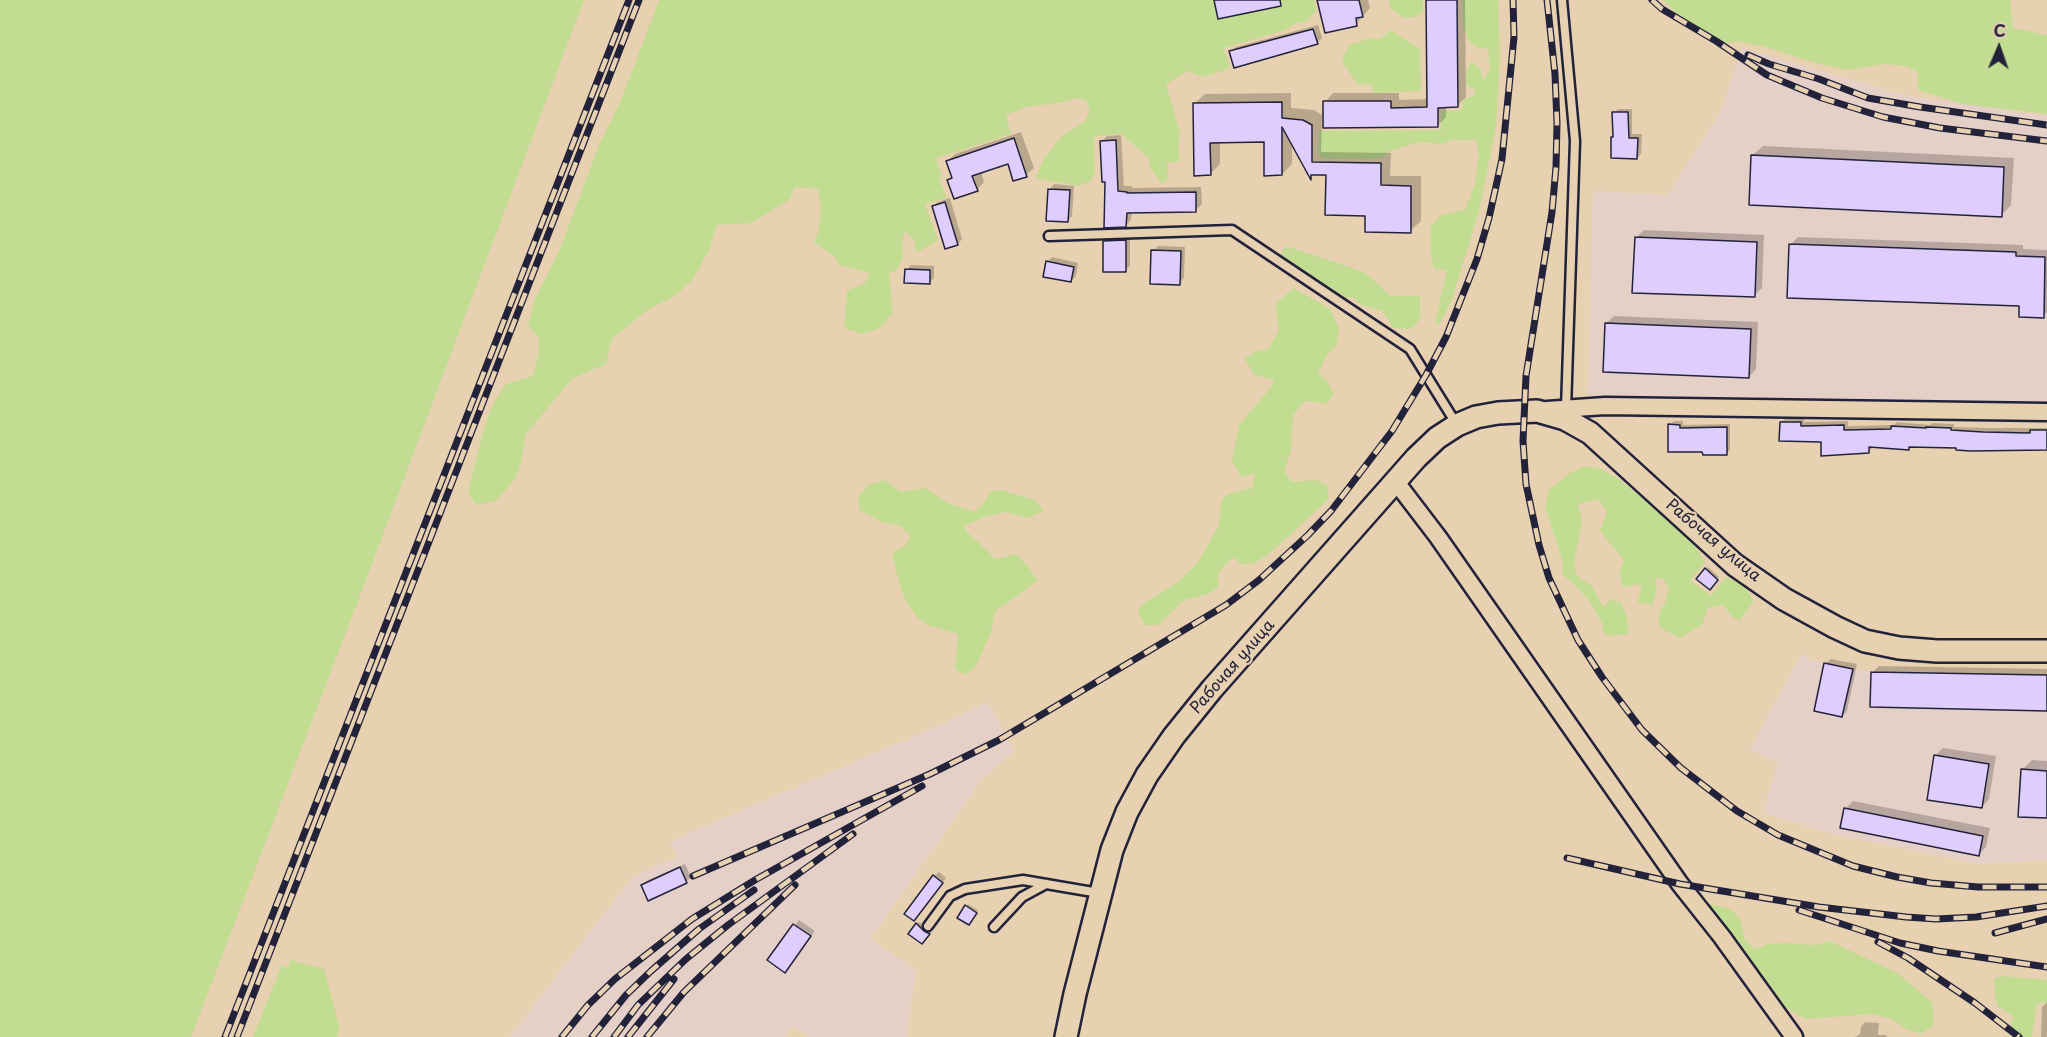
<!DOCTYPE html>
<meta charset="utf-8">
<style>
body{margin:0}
#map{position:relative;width:2047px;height:1037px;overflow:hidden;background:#e8d1b1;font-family:"Playpen Sans",sans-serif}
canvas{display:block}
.north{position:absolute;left:1969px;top:18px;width:60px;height:60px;-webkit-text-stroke:4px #e8d1b1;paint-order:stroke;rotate:2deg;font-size:16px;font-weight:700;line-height:24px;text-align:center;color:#22223b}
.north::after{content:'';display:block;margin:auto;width:21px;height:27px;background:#22223b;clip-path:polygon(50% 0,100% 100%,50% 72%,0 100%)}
</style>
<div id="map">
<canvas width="2047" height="1037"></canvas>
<div class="north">С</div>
</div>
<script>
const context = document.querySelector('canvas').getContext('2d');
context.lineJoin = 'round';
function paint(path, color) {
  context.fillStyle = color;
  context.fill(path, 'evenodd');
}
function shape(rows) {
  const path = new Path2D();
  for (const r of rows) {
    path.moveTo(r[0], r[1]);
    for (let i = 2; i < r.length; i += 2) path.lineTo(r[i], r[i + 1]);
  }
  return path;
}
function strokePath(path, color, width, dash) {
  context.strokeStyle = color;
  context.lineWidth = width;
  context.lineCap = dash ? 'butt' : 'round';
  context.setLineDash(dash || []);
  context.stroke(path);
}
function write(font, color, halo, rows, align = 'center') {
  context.font = font + ' "Playpen Sans",sans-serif';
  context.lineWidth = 4.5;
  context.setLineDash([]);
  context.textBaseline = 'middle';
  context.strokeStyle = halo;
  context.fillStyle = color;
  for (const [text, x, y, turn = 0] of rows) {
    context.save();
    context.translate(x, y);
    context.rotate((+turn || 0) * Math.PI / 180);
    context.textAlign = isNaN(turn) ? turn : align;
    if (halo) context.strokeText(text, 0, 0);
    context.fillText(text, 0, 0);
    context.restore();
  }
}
paint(shape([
 [1742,48,1909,96,2047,116,2047,404,1588,396,1593,191,1668,195,1722,109],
 [1801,655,1824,663,1871,672,2047,675,2047,860,1978,864,1834,834,1763,813,1778,763,1750,749],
 [988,702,1014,751,982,779,870,939,916,971,906,1037,810,1037,792,1026,785,1037,510,1037,632,877,677,857,670,841,931,729]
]), '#e5d0c8');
paint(shape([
 [0,0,584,0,358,601,191,1037,0,1037],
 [659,0,1314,0,1316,11,1305,22,1294,24,1286,30,1224,48,1230,67,1223,71,1202,77,1188,71,1166,84,1180,132,1178,147,1180,161,1167,163,1168,179,1162,184,1150,167,1149,158,1121,134,1094,136,1095,172,1091,181,1079,186,1036,178,1043,160,1062,136,1085,121,1090,111,1087,101,1076,98,1064,102,1027,107,1006,115,1011,134,936,158,942,176,939,178,947,198,925,204,938,240,916,253,914,240,905,231,902,241,903,256,896,271,889,273,893,314,878,329,862,334,844,328,847,291,865,283,869,273,839,265,835,257,814,242,818,232,821,208,818,189,794,187,790,199,752,223,717,225,709,250,693,279,675,296,650,308,612,339,606,364,573,378,525,435,522,460,516,478,496,501,476,505,468,492,483,432,492,406,506,384,533,376,539,352,539,338,528,326,534,301,560,249,599,145,621,100],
 [1388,0,1423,0,1423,11,1415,17,1404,18,1391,9],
 [1462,0,1498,0,1500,57,1496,127,1479,211,1452,299,1439,325,1435,322,1447,270,1434,269,1430,249,1431,226,1441,215,1465,210,1475,183,1479,155,1476,140,1453,140,1442,144,1419,142,1390,151,1381,159,1325,159,1318,155,1319,131,1441,130,1441,111,1461,110,1464,99,1474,96,1475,90,1466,85,1466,71,1471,61,1481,69,1483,80,1490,70,1488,48,1479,49,1469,41,1463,27],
 [1663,0,2010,0,2013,28,2047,35,2047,114,1963,104,1918,90,1918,72,1906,66,1885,64,1848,70,1816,63,1762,46,1735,41,1722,46,1687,23],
 [1391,30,1420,49,1421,91,1374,93,1371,85,1357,84,1342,61,1349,45,1371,38,1380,39],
 [1286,246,1350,267,1367,274,1391,296,1420,296,1420,318,1415,326,1408,329,1393,328,1383,311,1361,305,1353,297,1339,299,1285,260,1281,254],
 [1294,288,1330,309,1339,328,1337,344,1327,355,1318,374,1326,380,1334,394,1327,404,1309,401,1304,402,1293,415,1291,451,1284,471,1292,482,1316,480,1327,485,1329,499,1269,554,1253,564,1240,564,1236,558,1229,560,1218,574,1218,588,1208,594,1184,600,1158,625,1145,625,1137,611,1144,603,1178,582,1197,563,1219,526,1221,501,1227,494,1252,488,1255,473,1241,477,1232,462,1239,425,1267,392,1275,380,1255,375,1244,358,1257,351,1268,349,1279,330,1275,304],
 [1586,466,1601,469,1622,481,1693,541,1705,563,1690,580,1711,596,1726,577,1745,587,1754,601,1740,620,1733,618,1723,605,1708,608,1702,625,1680,638,1659,627,1659,612,1665,603,1669,589,1662,577,1655,580,1657,591,1652,605,1637,602,1640,595,1641,584,1623,587,1619,573,1624,560,1600,531,1607,512,1598,499,1578,504,1582,521,1574,563,1576,573,1580,579,1591,585,1603,607,1611,599,1621,603,1627,617,1629,634,1611,636,1603,633,1602,623,1588,599,1573,583,1563,575,1563,563,1545,507,1549,490,1570,473],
 [884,480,901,492,926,488,947,503,975,512,984,503,990,492,1001,490,1035,500,1044,511,1027,518,1005,512,982,518,964,526,967,532,996,559,1016,554,1028,566,1037,580,1019,595,995,611,992,630,977,664,966,675,955,669,958,634,928,625,917,617,906,602,899,583,892,553,906,545,910,537,902,526,882,522,859,510,859,496,868,485],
 [1710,904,1731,909,1740,919,1745,940,1755,949,1767,944,1785,943,1817,945,1830,941,1897,973,1932,1002,1934,1025,1921,1034,1906,1029,1892,1019,1872,1014,1805,1019,1772,999,1705,914],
 [291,960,324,969,340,1028,337,1037,253,1037,282,964,287,969],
 [2001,976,2047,980,2047,1003,2037,1003,2032,1037,2012,1037,2009,1032,2013,1016,1997,1006,1995,995,1994,979]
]), '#c2dc92');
paint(shape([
 [1319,0,1368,0,1370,8,1356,24],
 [1428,0,1465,0,1466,97,1457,106,1446,106,1446,117,1437,126,1325,102,1333,93,1399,93,1399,100,1428,99],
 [1318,25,1322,38,1317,43,1231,51,1236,47],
 [1291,93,1291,108,1314,110,1322,115,1321,152,1391,153,1390,176,1421,176,1421,221,1410,231,1367,214,1327,174,1316,173,1312,177,1292,141,1292,164,1282,174,1265,141,1220,141,1220,164,1210,174,1194,104,1205,94],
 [1618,109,1632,109,1632,134,1642,134,1641,154,1637,158,1614,136,1614,113],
 [1021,132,1034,168,1026,175,1009,162,981,171,984,182,977,190,949,180,953,176,948,161,955,154],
 [1121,135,1124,186,1132,186,1132,188,1201,187,1202,204,1196,210,1132,211,1131,220,1125,226,1107,180,1101,142,1107,136],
 [1763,146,2014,158,2011,205,2001,216,1752,156],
 [1054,184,1074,186,1072,216,1067,221,1050,189],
 [950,198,962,239,958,244,946,247,933,206,938,202],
 [1644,230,1764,235,1762,288,1754,296,1636,238],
 [1109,236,1130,236,1130,266,1125,270,1104,241],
 [1798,237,2023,245,2023,249,2047,250,2047,312,2043,316,2021,304,1790,245],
 [1158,246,1185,247,1184,278,1179,283,1153,251],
 [1052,257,1078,263,1076,276,1071,281,1047,262],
 [911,265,934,266,934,278,929,283,906,270],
 [1614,316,1758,322,1756,369,1749,377,1606,324],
 [1786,418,1804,419,1804,422,1848,421,1848,426,1894,425,1897,422,1930,425,1932,423,1954,424,1954,427,1988,428,2047,428,2047,448,1911,445,1908,448,1873,447,1869,452,1822,441,1781,422],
 [1674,421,1683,421,1683,425,1730,424,1730,449,1727,453,1670,425],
 [1708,567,1719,577,1710,588,1698,579],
 [1831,659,1857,664,1847,711,1842,716,1826,663],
 [1879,666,2047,669,2047,709,1873,672],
 [1943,748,1996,756,1989,799,1982,807,1935,756],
 [2032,760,2047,761,2047,817,2022,770],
 [1853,801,1990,828,1986,847,1979,854,1845,809],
 [685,864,691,877,686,882,643,885,648,880],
 [939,872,946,878,919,915,934,876],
 [968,904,978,910,970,921,959,917],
 [799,920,815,931,790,966,769,959],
 [919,922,931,932,922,942,910,933],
 [2047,1002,2047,1037,2041,1037,2042,1007],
 [1865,1022,1879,1023,1878,1035,1887,1035,1886,1037,1855,1037,1860,1034,1861,1027]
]), '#0003');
const building = shape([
 [1214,0,1280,0,1281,6,1218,19,1214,0],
 [1317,0,1359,0,1363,17,1356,18,1357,26,1325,33,1317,0],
 [1426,0,1457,0,1458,107,1438,108,1438,127,1323,128,1323,101,1391,101,1391,108,1427,107,1426,0],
 [1313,29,1318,44,1234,68,1229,51,1313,29],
 [1282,102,1282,118,1303,120,1312,125,1312,162,1381,163,1381,185,1411,186,1411,233,1365,232,1365,216,1325,215,1326,175,1311,175,1311,180,1282,127,1282,175,1264,176,1264,142,1210,143,1211,175,1194,176,1193,103,1282,102],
 [1612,112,1628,112,1629,138,1638,138,1637,159,1611,158,1611,137,1613,137,1612,112],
 [1014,138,1027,177,1013,181,1008,164,972,176,978,191,954,199,947,180,952,178,946,161,1014,138],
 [1116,140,1118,191,1127,192,1127,193,1196,192,1196,212,1127,213,1126,227,1104,228,1105,182,1102,182,1100,141,1116,140],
 [1751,155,2004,167,2002,217,1749,205,1751,155],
 [1048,189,1070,190,1068,222,1046,221,1048,189],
 [945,202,958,245,945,249,932,206,945,202],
 [1635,237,1757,242,1755,297,1632,293,1635,237],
 [1126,240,1126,272,1103,272,1103,241,1126,240],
 [1789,244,2016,252,2016,256,2045,257,2044,318,2019,317,2019,306,1787,298,1789,244],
 [1151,250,1181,251,1180,285,1150,284,1151,250],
 [1046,261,1074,267,1071,282,1043,277,1046,261],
 [905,269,930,270,930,284,904,283,905,269],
 [1605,323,1751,329,1749,378,1603,372,1605,323],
 [1780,422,1801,422,1801,426,1844,425,1844,430,1891,429,1891,426,1926,428,1926,427,1951,428,1951,430,1983,432,2030,433,2030,430,2047,430,2047,450,1971,451,1956,450,1956,448,1909,447,1909,450,1869,447,1869,453,1821,456,1821,442,1779,441,1780,422],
 [1668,424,1680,425,1680,428,1727,427,1727,455,1703,455,1702,452,1668,452,1668,424],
 [1705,568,1718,580,1710,590,1696,579,1705,568],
 [1824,663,1853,669,1842,717,1814,711,1824,663],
 [1871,672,2047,675,2047,711,1870,707,1871,672],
 [1934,755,1989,764,1982,808,1927,800,1934,755],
 [2021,769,2047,771,2047,818,2018,817,2021,769],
 [1844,808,1983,836,1979,856,1840,828,1844,808],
 [680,867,687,883,648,901,641,885,680,867],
 [933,875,943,883,914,921,904,914,933,875],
 [965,905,977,913,969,925,957,918,965,905],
 [916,923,924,931,930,934,922,944,908,934,916,923],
 [793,924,811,936,785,973,767,960,793,924]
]);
paint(building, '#dfcdfe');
strokePath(building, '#22223b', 1.5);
const service = shape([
 [1562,0,1575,141,1566,409],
 [1049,236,1232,230,1410,349,1457,425],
 [928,926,950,896,965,889,1023,880,1099,893],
 [994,927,1022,897,1046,884]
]);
const minor = shape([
 [1547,410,1605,406,2047,412],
 [1396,482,1438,537,1680,884,1722,937,1794,1037]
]);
const tertiary = shape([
 [1066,1037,1075,994,1112,850,1127,812,1147,775,1174,736,1212,689,1416,458,1437,438,1457,425,1476,417,1498,413,1537,411,1565,419,1590,433,1735,565,1784,599,1835,627,1865,641,1899,648,1937,651,2047,651]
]);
strokePath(service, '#22223b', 13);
strokePath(minor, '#22223b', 21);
strokePath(tertiary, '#22223b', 26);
strokePath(service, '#e8d1b1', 8);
strokePath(minor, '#e8d1b1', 16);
strokePath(tertiary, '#e8d1b1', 21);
const rail = shape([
 [1547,0,1555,74,1557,123,1556,167,1552,212,1526,376,1523,441,1526,484,1539,545,1549,578,1578,640,1602,677,1642,730,1681,768,1737,811,1778,835,1853,866,1897,877,1931,883,1978,887,2047,887],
 [1652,0,1662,9,1716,41,1767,75,1822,98,1883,117,1940,128,2047,141],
 [1748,55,1769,64,1819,79,1868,98,1920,107,2047,125],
 [1567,858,1680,884,1819,907,1906,917,1936,919,1976,917,2047,906],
 [693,876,930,774,999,740,1226,605,1259,580,1308,535,1331,511,1392,431,1426,375,1446,337,1477,259,1489,218,1502,159,1514,37,1513,0],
 [1799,910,1900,943,1938,951,2047,967],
 [1995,933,2047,919],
 [1878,942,1908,958,1975,1003,2019,1037],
 [225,1037,629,0],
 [237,1037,639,0],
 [562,1037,588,1005,615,979,692,919,755,880,922,786],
 [592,1037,626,995,651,971,699,929,754,890],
 [614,1037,638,1005,686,959,728,925,853,834],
 [628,1037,674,979],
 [647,1037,684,992,795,885]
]);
strokePath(rail, '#22223b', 7);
strokePath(rail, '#e8d1b1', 4.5, [14]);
write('16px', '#22223b', '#e8d1b1', [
 ["Рабочая улица",1713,541,40],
 ["Рабочая улица",1233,667,-49]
]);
</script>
